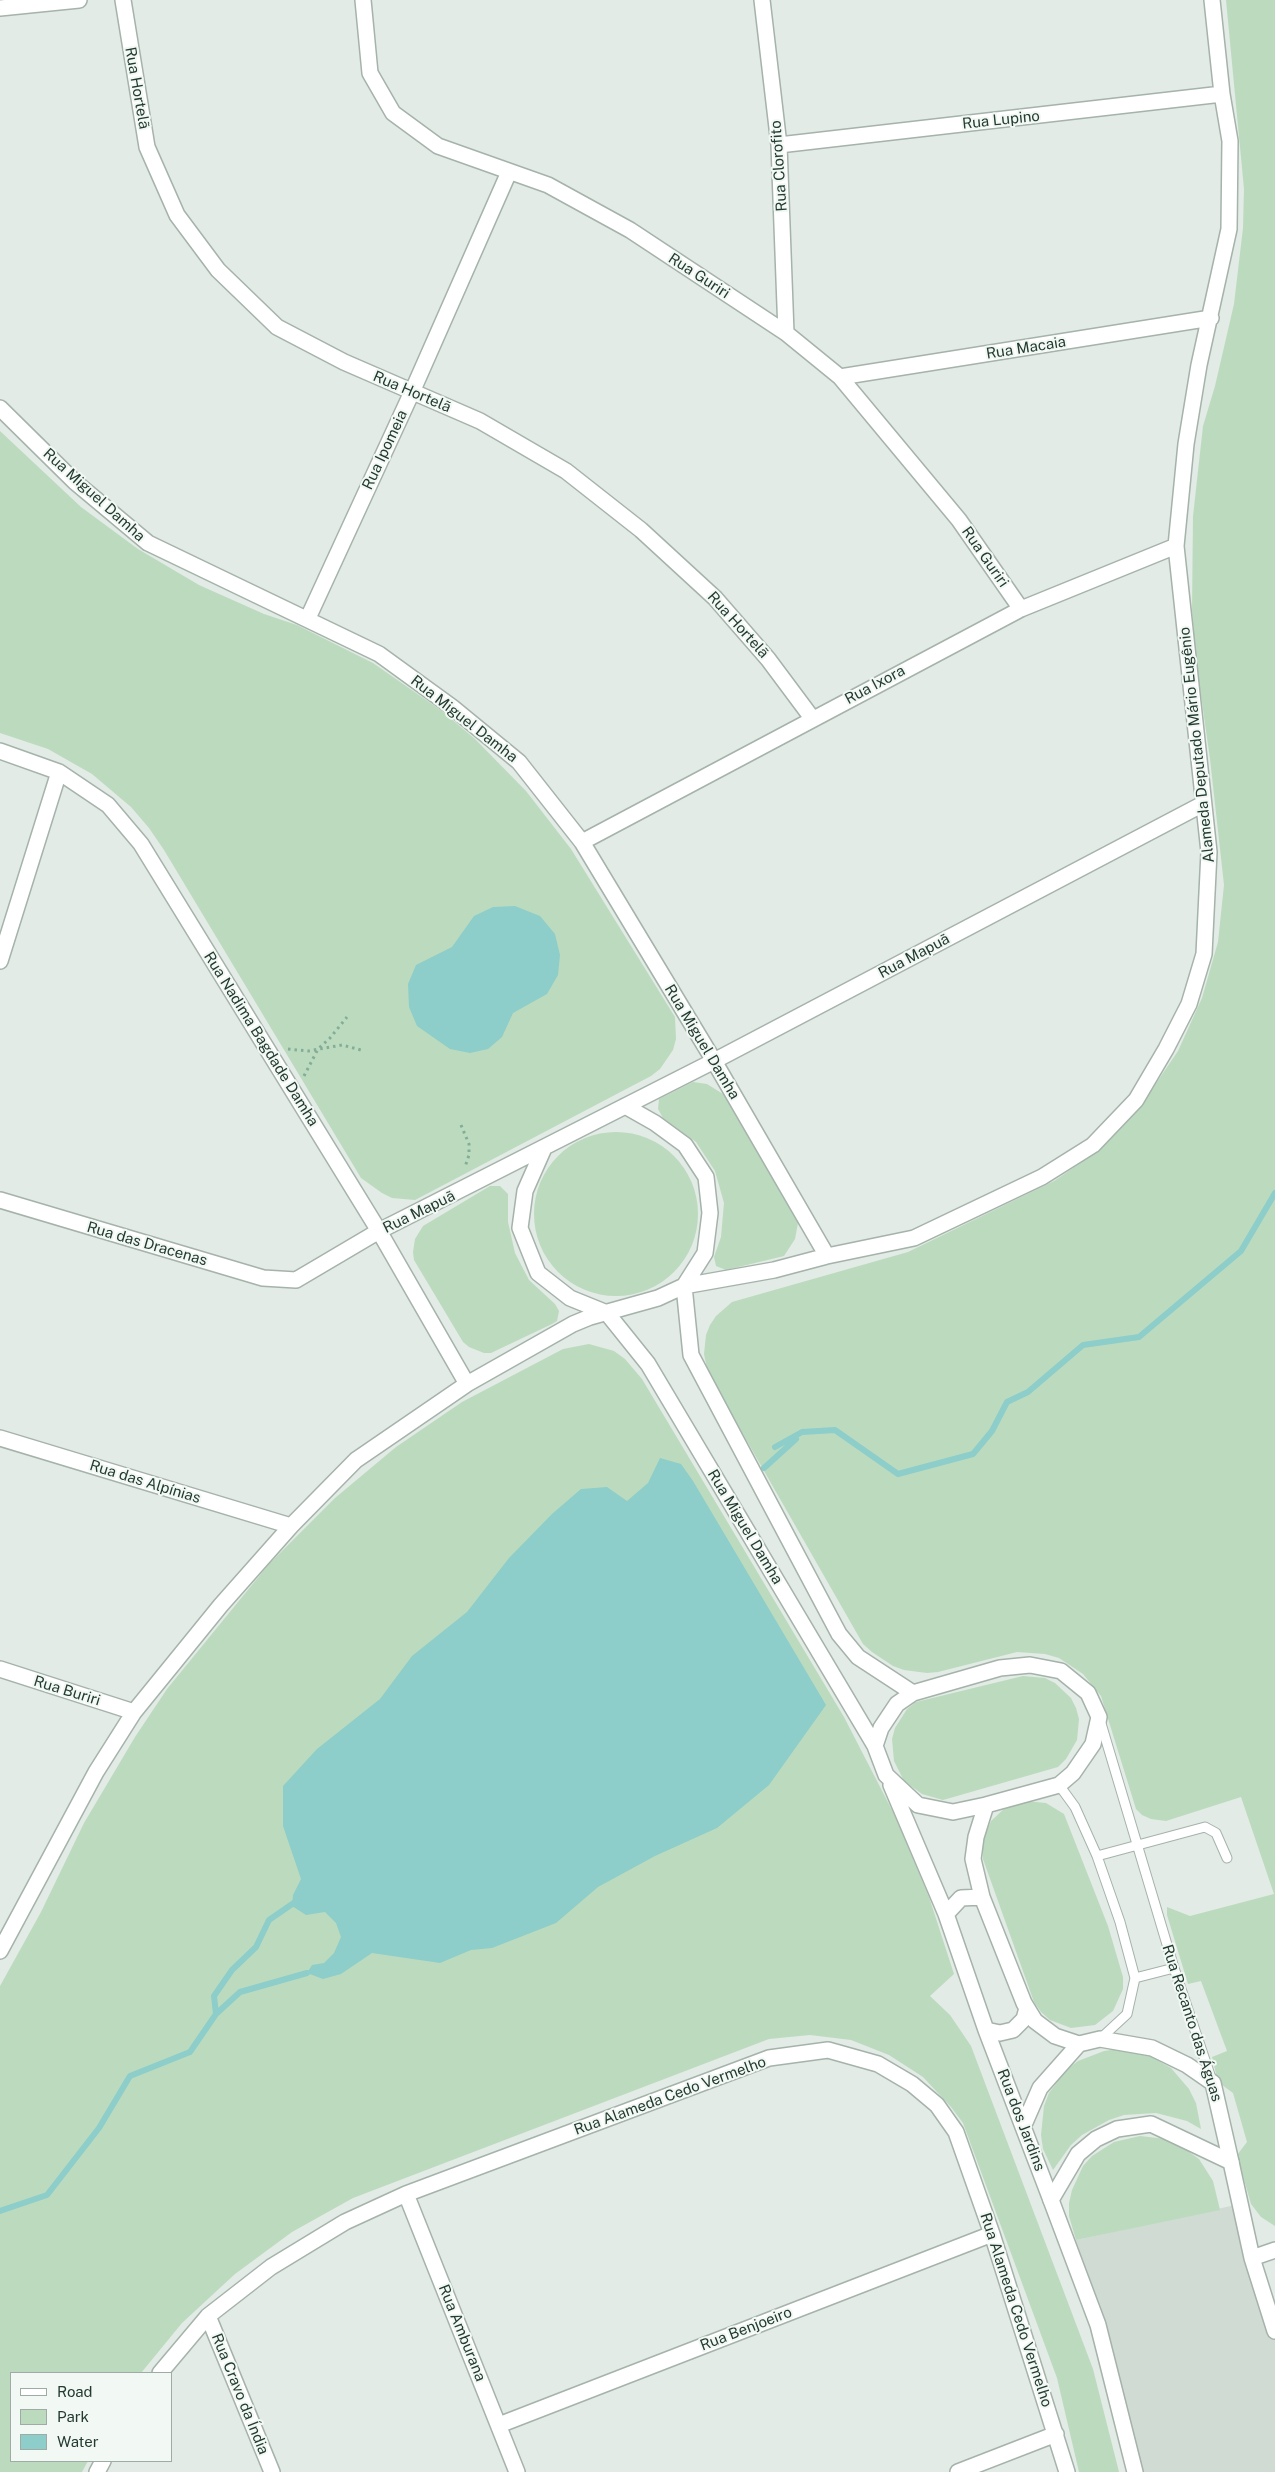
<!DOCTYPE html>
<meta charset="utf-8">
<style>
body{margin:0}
#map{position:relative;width:1275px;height:2472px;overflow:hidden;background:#e2ebe5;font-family:"Public Sans",sans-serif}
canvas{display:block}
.legend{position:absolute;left:10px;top:2372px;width:162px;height:90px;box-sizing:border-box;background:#f2f8f4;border:1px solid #9faca6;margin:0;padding:6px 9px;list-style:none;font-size:15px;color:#233b30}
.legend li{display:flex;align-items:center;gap:10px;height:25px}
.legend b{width:25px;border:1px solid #9faca6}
</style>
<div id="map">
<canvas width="1275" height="2472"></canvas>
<ul class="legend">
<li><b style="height:6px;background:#fff"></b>Road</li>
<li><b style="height:14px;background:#bcdbbe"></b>Park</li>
<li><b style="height:14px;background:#8dcdca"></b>Water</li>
</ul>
</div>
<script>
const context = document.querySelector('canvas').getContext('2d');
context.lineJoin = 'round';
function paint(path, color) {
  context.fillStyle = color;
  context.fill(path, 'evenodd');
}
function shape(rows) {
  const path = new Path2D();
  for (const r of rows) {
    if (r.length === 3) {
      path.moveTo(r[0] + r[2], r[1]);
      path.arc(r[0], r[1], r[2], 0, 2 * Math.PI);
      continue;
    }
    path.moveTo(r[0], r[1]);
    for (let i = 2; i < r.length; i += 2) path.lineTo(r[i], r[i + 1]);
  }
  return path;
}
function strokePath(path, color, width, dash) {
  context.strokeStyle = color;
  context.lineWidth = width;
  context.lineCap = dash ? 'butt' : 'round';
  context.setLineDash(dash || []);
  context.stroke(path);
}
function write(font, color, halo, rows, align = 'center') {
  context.font = font + ' "Public Sans",sans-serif';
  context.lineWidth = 4;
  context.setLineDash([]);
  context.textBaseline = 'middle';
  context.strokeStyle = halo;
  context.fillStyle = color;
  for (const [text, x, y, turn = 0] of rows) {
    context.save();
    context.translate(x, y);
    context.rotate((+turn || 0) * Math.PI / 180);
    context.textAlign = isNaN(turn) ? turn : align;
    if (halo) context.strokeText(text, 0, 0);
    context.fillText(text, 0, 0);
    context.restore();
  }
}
paint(shape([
 [1240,2204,1275,2331,1275,2472,1135,2472,1068,2244,1076,2240]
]), '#d0dbd4');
paint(shape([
 [1226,0,1275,0,1275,2226,1261,2217,1251,2204,1237,2155,1247,2142,1233,2093,1218,2082,1212,2057,1227,2051,1201,1981,1188,1984,1167,1915,1167,1907,1190,1916,1274,1894,1241,1797,1166,1821,1151,1819,1142,1815,1136,1809,1101,1696,1083,1674,1059,1658,1045,1654,1017,1652,938,1672,927,1673,904,1670,893,1666,872,1652,863,1644,708,1373,704,1354,706,1335,710,1325,716,1316,732,1302,908,1252,1054,1181,1079,1164,1103,1145,1144,1101,1178,1051,1202,998,1218,942,1224,885,1210,759,1196,660,1192,610,1193,516,1203,426,1215,386,1234,304,1243,228,1244,189],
 [0,431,81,507,138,549,199,585,264,614,297,625,373,663,442,711,475,739,526,791,571,849,675,1017,676,1039,673,1050,660,1069,651,1076,415,1200,392,1198,382,1193,361,1178,164,850,149,828,131,807,92,774,48,749,0,733],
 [693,1082,707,1084,723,1094,798,1223,795,1239,784,1256,726,1270,716,1266,714,1257,721,1237,724,1203,715,1171,696,1142,663,1118,658,1109,659,1099],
 [616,1214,82],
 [490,1186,500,1186,508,1194,508,1222,515,1253,529,1280,555,1304,559,1311,557,1321,552,1324,491,1353,484,1353,469,1347,463,1342,414,1260,413,1252,415,1239,423,1226],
 [589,1344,614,1351,625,1359,642,1379,844,1717,895,1816,929,1897,954,1974,930,1996,950,2015,971,2046,1093,2369,1119,2472,1079,2472,1057,2378,963,2123,951,2107,923,2077,889,2055,851,2040,810,2035,769,2039,353,2198,292,2232,235,2274,182,2323,141,2373,11,2373,11,2461,88,2461,82,2472,0,2472,0,1986,41,1912,84,1823,135,1737,167,1689,269,1564,335,1498,396,1447,462,1402,563,1349],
 [1023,1676,1045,1678,1055,1683,1071,1698,1076,1708,1079,1719,1077,1740,1066,1759,1058,1767,943,1800,922,1794,904,1781,894,1761,892,1739,895,1728,907,1709,916,1702],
 [1025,1801,1046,1803,1064,1814,1108,1926,1123,1977,1123,1989,1113,2011,1095,2025,1071,2028,1050,2020,1041,2012,1034,2002,983,1859,983,1839,991,1821,1005,1808],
 [1118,2049,1146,2054,1171,2068,1189,2089,1196,2103,1201,2129,1187,2121,1156,2113,1124,2115,1109,2120,1082,2135,1071,2145,1053,2170,1043,2149,1041,2135,1044,2106,1049,2093,1066,2070,1078,2061,1104,2051],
 [1140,2136,1166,2139,1178,2144,1199,2159,1213,2181,1220,2210,1076,2240,1069,2216,1069,2203,1072,2190,1083,2166,1092,2156,1114,2142]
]), '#bcdbbe');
paint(shape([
 [515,906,540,916,555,934,560,955,558,975,547,994,513,1013,502,1037,488,1049,470,1053,450,1049,417,1026,409,1007,408,984,416,965,452,947,474,916,493,907],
 [660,1458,681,1464,693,1481,826,1705,769,1785,717,1828,655,1856,598,1887,556,1923,492,1948,471,1950,440,1963,372,1953,341,1974,323,1979,307,1973,312,1965,324,1963,334,1953,341,1937,336,1923,325,1912,306,1915,292,1906,293,1895,301,1879,283,1826,283,1786,317,1749,380,1699,412,1656,467,1612,509,1558,552,1514,581,1489,607,1487,627,1501,648,1483]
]), '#8dcdca');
strokePath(shape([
 [775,1447,802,1432,835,1430,898,1474,973,1454,992,1431,1007,1402,1028,1392,1083,1345,1139,1337,1241,1251,1275,1193],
 [764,1468,796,1439],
 [216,2014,214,1996,232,1970,256,1947,269,1920,298,1900],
 [0,2211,47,2195,99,2128,130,2076,190,2052,216,2014,240,1992,307,1973]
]), '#8dcdca', 6);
const service = shape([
 [1100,1720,1174,1968,1212,2081],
 [1059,1785,1075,1807,1097,1856,1120,1922,1135,1978,1127,2014,1100,2039],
 [1097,1856,1205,1827,1216,1833,1227,1858],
 [1135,1978,1174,1968]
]);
const minor = shape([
 [123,0,147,147,177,215,218,270,277,327,344,362,480,421,566,471,641,530,715,598,768,659,812,718],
 [363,0,370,73,393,113,438,146,548,185,630,230,786,333,840,377,959,520,1021,609],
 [762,0,779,145,786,333],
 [0,8,79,0],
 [779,145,1222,94],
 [840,377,1211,318],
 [0,408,75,482,148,543,379,654,452,707,519,762,582,842,714,1061,827,1256],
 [308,618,412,392,509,172],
 [0,751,59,772,108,805,141,844,379,1231,467,1384],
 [582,842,1021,609,1176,546],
 [0,961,59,772],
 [544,1148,525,1191,520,1228,538,1273,570,1298,607,1313,648,1364,875,1746],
 [0,1200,263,1278,296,1280,379,1231,714,1061,1203,804],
 [684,1286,774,1270,827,1256,914,1238,1042,1177,1093,1145,1136,1100,1166,1049,1189,1004,1204,954,1209,852,1176,546,1186,444,1199,365,1229,229,1230,141,1222,94,1212,0],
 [684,1286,691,1355,839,1634,858,1657,913,1693],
 [0,1438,291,1526],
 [1030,1665,1061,1671,1088,1693,1099,1717,1093,1744,1073,1773,1059,1785,986,1805,953,1812,918,1805,886,1775,875,1746,881,1728,897,1704,913,1693,1000,1668,1030,1665],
 [0,1669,134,1712],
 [891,1785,946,1914,986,2030,1051,2200],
 [986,1805,976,1837,973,1859,982,1897,1024,2003,1035,2021,1055,2036,1079,2044,1100,2039,1152,2048,1187,2065,1213,2083,1231,2162],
 [946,1914,961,1898,982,1897],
 [0,1951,96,1772,134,1712,221,1605,291,1526,356,1460,467,1384,573,1324,590,1317,658,1298,684,1286,705,1253,710,1213,706,1177,685,1145,655,1123,625,1106],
 [986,2030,1000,2033,1013,2030,1024,2019,1027,2008],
 [1023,2127,1040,2088,1079,2044],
 [406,2194,517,2472],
 [208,2316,272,2472],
 [160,2373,208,2316,271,2267,345,2222,406,2194,769,2058,828,2050,878,2064,912,2084,937,2105,956,2132,992,2234,1067,2472],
 [499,2425,992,2234],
 [97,2472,103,2461],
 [958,2472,1056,2434]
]);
const tertiary = shape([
 [1252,2258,1275,2250],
 [1135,2472,1098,2325,1051,2200,1078,2154,1096,2139,1117,2129,1151,2124,1231,2162,1252,2258,1275,2331]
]);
strokePath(service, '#a5b3ab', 11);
strokePath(minor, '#a5b3ab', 18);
strokePath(tertiary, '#a5b3ab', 18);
strokePath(shape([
 [288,1049,308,1051,342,1045,361,1050],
 [304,1076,318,1049,330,1038,347,1017],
 [461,1125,469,1144,469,1155,465,1167]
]), '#84ad98', 3, [2.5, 4]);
strokePath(service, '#fff', 9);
strokePath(minor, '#fff', 15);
strokePath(tertiary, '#fff', 15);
write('15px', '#233b30', '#f2f8f4', [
 ["Rua Hortelã",137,88,80],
 ["Rua Lupino",1001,120,-6],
 ["Rua Clorofito",779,166,-94],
 ["Rua Guriri",699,276,33],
 ["Rua Macaia",1026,348,-9],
 ["Rua Hortelã",412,392,23],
 ["Rua Ipomeia",385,450,-65],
 ["Rua Miguel Damha",94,495,42],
 ["Rua Guriri",985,557,55],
 ["Rua Hortelã",738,625,48],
 ["Rua Ixora",875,685,-28],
 ["Rua Miguel Damha",464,719,38],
 ["Alameda Deputado Mário Eugênio",1197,745,-96],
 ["Rua Mapuã",914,956,-28],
 ["Rua Nadima Bagdade Damha",261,1039,58],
 ["Rua Miguel Damha",702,1042,59],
 ["Rua Mapuã",419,1212,-26],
 ["Rua das Dracenas",147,1244,16],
 ["Rua das Alpínias",145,1482,17],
 ["Rua Miguel Damha",745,1527,59],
 ["Rua Buriri",67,1691,17],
 ["Rua Recanto das Águas",1192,2023,72],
 ["Rua Alameda Cedo Vermelho",670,2096,-20],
 ["Rua dos Jardins",1021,2120,69],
 ["Rua Alameda Cedo Vermelho",1016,2310,72],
 ["Rua Benjoeiro",746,2329,-21],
 ["Rua Amburana",462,2333,68],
 ["Rua Cravo da Índia",240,2394,68]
]);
</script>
